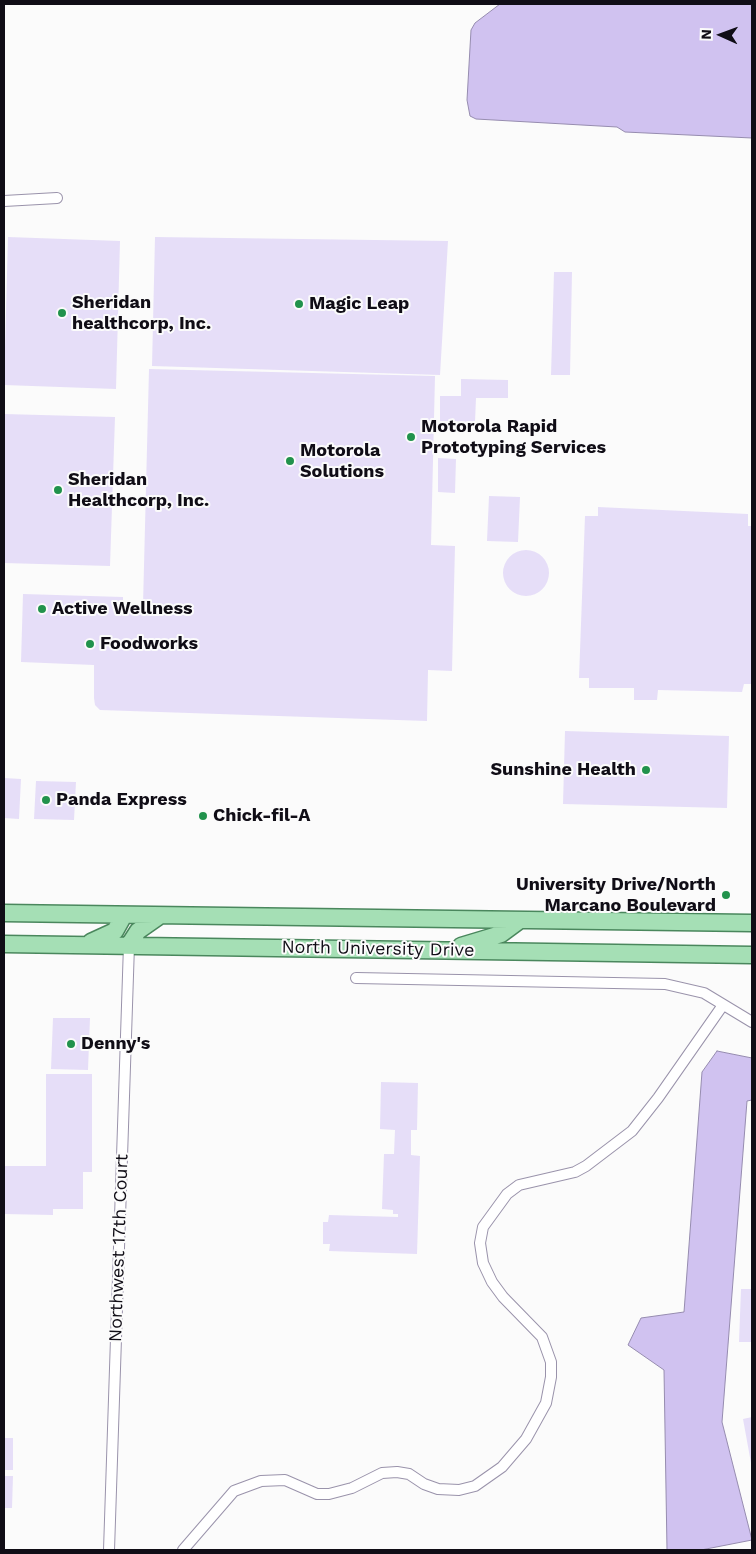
<!DOCTYPE html>
<style>
body{margin:0}
#map{position:relative;width:756px;height:1554px;overflow:hidden;background:#fbfbfb;font-family:"Work Sans",sans-serif}
canvas{display:block}
.frame{position:absolute;inset:0;border:5px solid #100d16;pointer-events:none}
.north{position:absolute;left:696px;top:10px;width:50px;height:50px;-webkit-text-stroke:4px #fbfbfb;paint-order:stroke;rotate:272deg;font-size:14px;font-weight:700;line-height:20px;text-align:center;color:#100d16}
.north::after{content:'';display:block;margin:auto;width:18px;height:22px;background:#100d16;clip-path:polygon(50% 0,100% 100%,50% 72%,0 100%)}
</style>
<div id="map">
<canvas width="756" height="1554"></canvas>
<div class="frame"></div>
<div class="north">N</div>
</div>
<script>
const context = document.querySelector('canvas').getContext('2d');
context.lineJoin = 'round';
function paint(path, color) {
  context.fillStyle = color;
  context.fill(path, 'evenodd');
}
function shape(rows) {
  const path = new Path2D();
  for (const r of rows) {
    if (r.length === 3) {
      path.moveTo(r[0] + r[2], r[1]);
      path.arc(r[0], r[1], r[2], 0, 2 * Math.PI);
      continue;
    }
    path.moveTo(r[0], r[1]);
    for (let i = 2; i < r.length; i += 2) path.lineTo(r[i], r[i + 1]);
  }
  return path;
}
function strokePath(path, color, width, dash) {
  context.strokeStyle = color;
  context.lineWidth = width;
  context.lineCap = dash ? 'butt' : 'round';
  context.setLineDash(dash || []);
  context.stroke(path);
}
function write(font, color, halo, rows, align = 'center') {
  context.font = font + ' "Work Sans",sans-serif';
  context.lineWidth = 4;
  context.setLineDash([]);
  context.textBaseline = 'middle';
  context.strokeStyle = halo;
  context.fillStyle = color;
  for (const [text, x, y, turn = 0] of rows) {
    context.save();
    context.translate(x, y);
    context.rotate((+turn || 0) * Math.PI / 180);
    context.textAlign = isNaN(turn) ? turn : align;
    if (halo) context.strokeText(text, 0, 0);
    context.fillText(text, 0, 0);
    context.restore();
  }
}
const water = shape([
 [500,4,752,4,752,138,625,132,617,127,476,119,470,116,467,100,471,30,475,23,500,4],
 [717,1051,752,1058,752,1100,747,1101,722,1422,752,1540,701,1550,667,1550,664,1370,628,1345,641,1318,684,1312,702,1072,717,1051]
]);
paint(water, '#d0c2f0');
strokePath(water, '#968caf', 1);
paint(shape([
 [8,237,120,241,116,389,4,385],
 [155,237,448,241,440,375,152,366],
 [554,272,572,272,570,375,551,375],
 [149,369,435,376,431,545,455,546,452,671,428,670,427,721,100,710,95,705,94,698,94,665,21,662,23,594,123,597,123,606,143,605],
 [461,379,508,380,508,398,476,398,475,422,440,421,440,396,461,396],
 [4,414,115,417,110,566,4,563],
 [438,458,456,459,455,493,438,492],
 [489,496,520,497,518,542,487,541],
 [598,507,748,514,748,526,752,526,752,684,744,684,742,692,658,690,657,700,634,700,634,688,589,688,589,678,579,678,585,516,598,516],
 [526,573,23],
 [565,731,729,736,727,808,563,804],
 [4,778,21,779,19,819,4,818],
 [36,781,76,782,74,820,34,819],
 [53,1018,90,1018,88,1070,51,1069],
 [46,1074,92,1074,92,1172,83,1172,83,1209,53,1209,53,1215,4,1214,4,1166,46,1166],
 [381,1082,418,1083,417,1130,411,1130,411,1155,420,1156,417,1254,329,1251,330,1244,323,1244,323,1222,328,1222,329,1215,398,1217,398,1214,393,1214,393,1210,382,1209,384,1154,394,1154,395,1130,380,1129],
 [741,1289,752,1289,752,1342,739,1342],
 [752,1417,752,1463,751,1463,743,1419],
 [4,1438,13,1438,13,1470,4,1470],
 [4,1476,13,1476,12,1508,4,1508]
]), '#e6def8');
const street = shape([
 [4,201,57,198],
 [356,978,665,984,704,993,752,1022],
 [109,1550,129,945],
 [183,1550,234,1491,261,1481,285,1480,317,1494,329,1494,352,1488,382,1473,397,1472,409,1474,424,1484,438,1489,459,1490,475,1486,502,1467,526,1439,546,1403,551,1377,551,1362,542,1337,503,1297,492,1282,483,1263,480,1243,483,1227,507,1194,519,1185,575,1172,586,1166,632,1131,658,1098,723,1005]
]);
const primary = shape([
 [4,913,752,923],
 [91,942,115,931,124,915],
 [4,944,752,955],
 [129,945,138,931,158,917],
 [461,946,501,934,520,920]
]);
strokePath(street, '#9a93ab', 12);
strokePath(primary, '#4a875d', 19);
strokePath(street, '#fff', 10);
strokePath(primary, '#a5dfb5', 16);
for (const [x, y, r, color] of [
 [299,304,5,"#21924c"],
 [62,313,5,"#21924c"],
 [411,437,5,"#21924c"],
 [290,461,5,"#21924c"],
 [58,490,5,"#21924c"],
 [42,609,5,"#21924c"],
 [90,644,5,"#21924c"],
 [646,770,5,"#21924c"],
 [46,800,5,"#21924c"],
 [203,816,5,"#21924c"],
 [726,895,5,"#21924c"],
 [71,1044,5,"#21924c"]
]) {
  const dot = new Path2D();
  dot.arc(x, y, r, 0, 2 * Math.PI);
  context.fillStyle = color;
  context.fill(dot);
  strokePath(dot, '#fbfbfb', 2);
}
write('bold 18px', '#100d16', '#fbfbfb', [
 ["Sheridan",72,303],
 ["healthcorp, Inc.",72,324],
 ["Magic Leap",309,304],
 ["Motorola Rapid",421,427],
 ["Prototyping Services",421,448],
 ["Motorola",300,451],
 ["Solutions",300,472],
 ["Sheridan",68,480],
 ["Healthcorp, Inc.",68,501],
 ["Active Wellness",52,609],
 ["Foodworks",100,644],
 ["Sunshine Health",636,770,"right"],
 ["Panda Express",56,800],
 ["Chick-fil-A",213,816],
 ["University Drive/North",716,885,"right"],
 ["Marcano Boulevard",716,906,"right"],
 ["Denny's",81,1044]
], 'left');
write('18px', '#100d16', '#fbfbfb', [
 ["North University Drive",378,949,1],
 ["Northwest 17th Court",119,1248,-88]
]);
</script>
